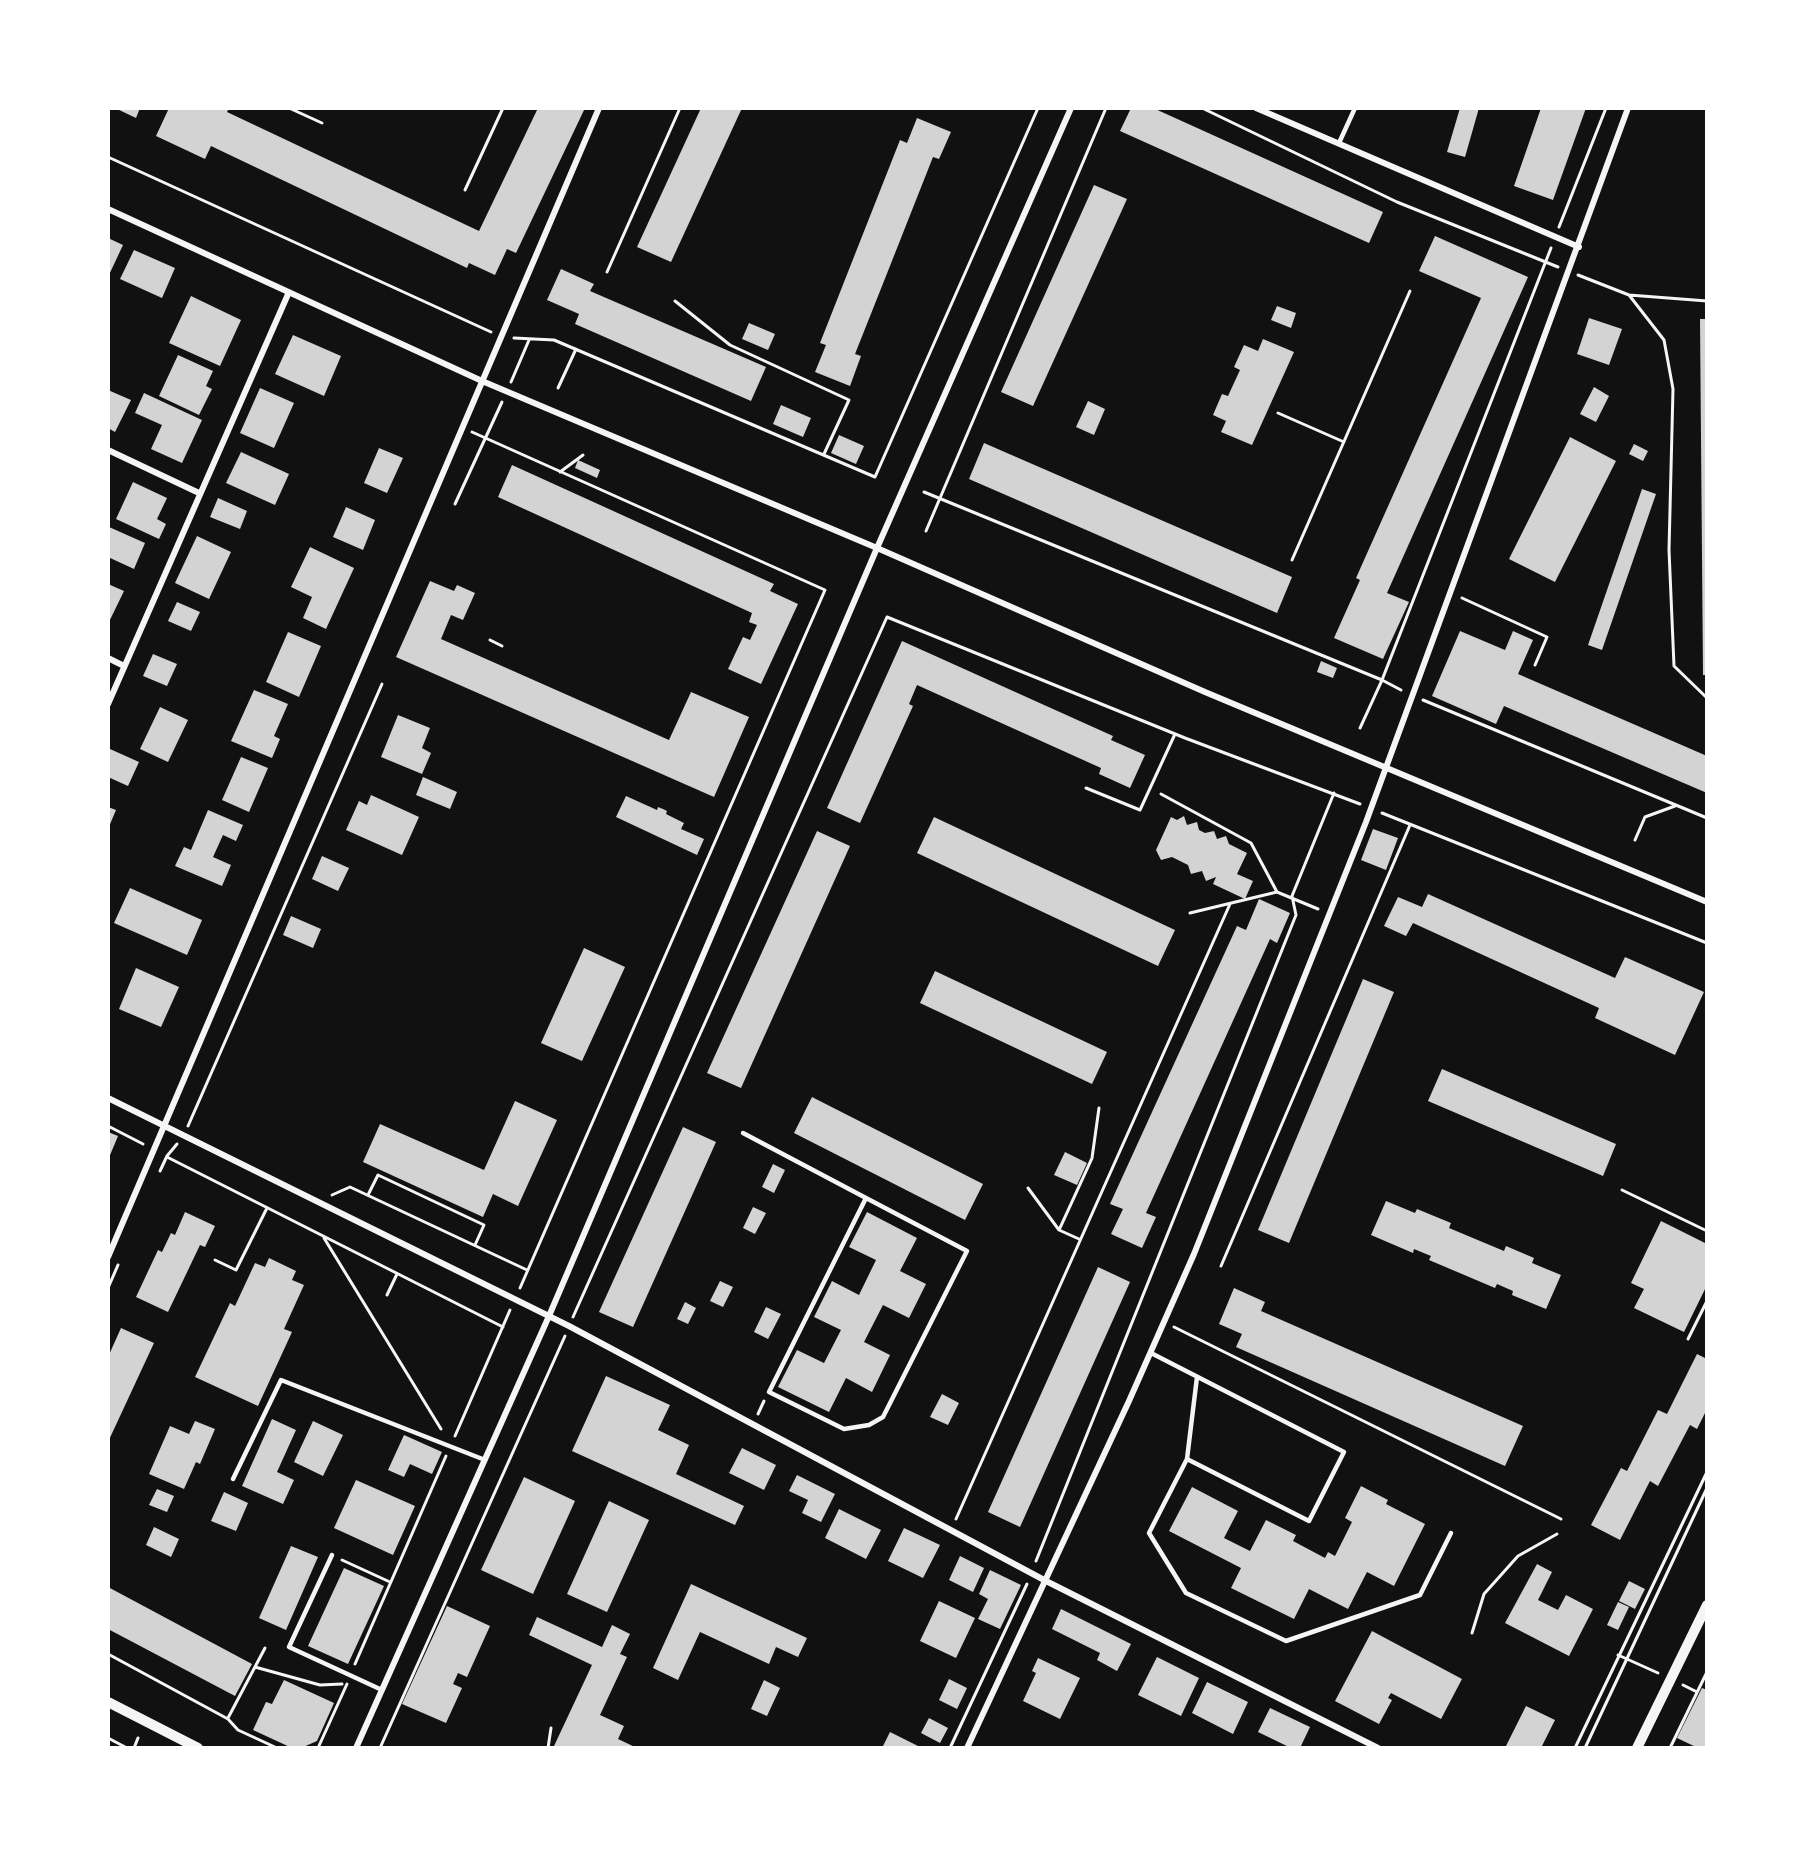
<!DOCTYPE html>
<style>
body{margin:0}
#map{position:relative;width:1815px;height:1856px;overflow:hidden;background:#111;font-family:"Work Sans",sans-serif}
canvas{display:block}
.frame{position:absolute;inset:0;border:110px solid #fff;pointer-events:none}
</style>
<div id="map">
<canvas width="1815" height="1856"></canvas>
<div class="frame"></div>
</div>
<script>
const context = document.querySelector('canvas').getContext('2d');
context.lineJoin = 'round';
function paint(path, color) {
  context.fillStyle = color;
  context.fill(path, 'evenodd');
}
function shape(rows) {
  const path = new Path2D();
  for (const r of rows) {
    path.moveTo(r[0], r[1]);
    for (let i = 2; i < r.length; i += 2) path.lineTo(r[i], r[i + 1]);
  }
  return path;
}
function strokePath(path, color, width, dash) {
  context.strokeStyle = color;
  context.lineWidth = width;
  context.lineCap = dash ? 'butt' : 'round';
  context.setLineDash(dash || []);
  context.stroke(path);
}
paint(shape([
 [115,108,140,108,136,118],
 [169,108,229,108,227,112,479,231,538,108,585,108,516,253,507,249,495,275,469,263,467,268,211,146,205,159,156,136],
 [701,108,742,108,671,262,637,247],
 [1131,108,1153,108,1383,212,1369,243,1120,131],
 [1460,108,1479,108,1465,157,1447,152],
 [1541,108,1586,108,1553,200,1514,186],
 [917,118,951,132,939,159,933,157,886,276,855,354,861,356,850,386,815,372,826,345,820,343,900,140,907,143],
 [1094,185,1127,199,1033,406,1001,392],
 [1435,236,1528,277,1387,593,1409,602,1383,659,1334,638,1360,580,1356,578,1481,298,1419,271],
 [108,238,123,245,108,277],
 [134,250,175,268,162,298,120,279],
 [561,269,594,284,590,291,766,367,751,401,575,324,579,314,547,300],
 [191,296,241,320,220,366,169,343],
 [1277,306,1296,313,1291,328,1271,320],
 [1589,318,1622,329,1609,365,1577,354],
 [1700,319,1707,319,1707,675,1703,675],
 [749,323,775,334,768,350,742,339],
 [293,335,341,356,324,396,275,374],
 [1263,339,1294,352,1252,445,1221,432,1226,421,1213,415,1222,394,1228,396,1240,370,1234,367,1244,345,1258,351],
 [178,355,213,371,206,386,212,389,199,415,159,396],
 [1594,387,1609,396,1596,422,1580,414],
 [260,388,294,403,274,448,240,433],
 [108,390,131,400,115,432,108,428],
 [144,393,202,420,182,463,151,449,162,425,135,413],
 [1088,401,1105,409,1094,435,1076,427],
 [781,405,811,418,803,437,773,424],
 [839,435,864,446,856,464,831,453],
 [1570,437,1616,461,1555,582,1509,559],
 [984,443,1292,577,1277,613,969,479],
 [1634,444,1648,451,1643,461,1629,454],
 [379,448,403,458,387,493,364,483],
 [241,452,289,474,275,505,226,483],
 [578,460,600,470,597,478,575,468],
 [512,465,774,584,770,591,798,604,761,684,728,669,743,637,750,640,757,625,749,622,752,613,498,497],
 [133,482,167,498,157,519,166,524,159,539,116,519],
 [1642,489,1656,494,1602,650,1588,645],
 [218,498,247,511,240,529,210,517],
 [346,507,375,520,363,550,333,537],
 [109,527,145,543,134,569,108,557],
 [197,536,231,552,209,599,175,583],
 [310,547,354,568,326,629,303,618,312,597,291,587],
 [430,581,454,591,457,585,475,593,463,620,451,615,441,639,669,740,691,692,749,717,714,797,396,657],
 [108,584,124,591,108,624],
 [177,602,200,612,191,631,168,621],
 [1460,631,1505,650,1513,631,1533,640,1518,674,1707,756,1707,793,1504,706,1496,724,1432,696],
 [288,632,321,646,299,697,266,682],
 [902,641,1113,736,1111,740,1145,755,1130,788,1099,774,1101,768,917,685,909,704,913,706,860,823,827,808],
 [153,654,177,664,167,686,143,676],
 [1321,661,1337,668,1333,678,1317,672],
 [254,690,288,704,274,736,280,739,272,758,231,741],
 [160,707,188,720,168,762,140,749],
 [398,715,430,728,422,748,431,753,422,774,381,757],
 [110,749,139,762,128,786,108,777],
 [241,757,268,768,249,812,222,800],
 [423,777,457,792,450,809,416,795],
 [371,795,419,817,402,855,346,830,359,801,367,805],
 [626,796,657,810,658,807,663,809,667,811,666,814,684,823,681,829,704,839,697,855,616,817],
 [108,807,116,810,108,829],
 [208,810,243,825,236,841,223,835,213,857,231,865,222,886,175,866,184,847,191,850],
 [1184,816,1187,825,1197,822,1199,830,1205,833,1214,831,1217,839,1226,836,1229,844,1247,853,1237,874,1253,881,1245,899,1213,884,1216,877,1206,881,1202,871,1191,874,1188,865,1172,857,1161,860,1156,850,1171,817,1177,820],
 [934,817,1175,930,1158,966,917,853],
 [1373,829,1398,838,1386,870,1361,860],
 [817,831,850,846,741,1088,707,1073],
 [322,856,349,868,338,891,312,879],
 [130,888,202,920,187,955,114,923],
 [1428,894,1615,978,1625,957,1704,992,1675,1055,1595,1018,1599,1008,1413,923,1406,936,1384,926,1398,897,1422,907],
 [1259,899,1290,913,1277,943,1270,939,1146,1213,1156,1217,1142,1248,1111,1234,1123,1209,1110,1204,1237,926,1246,930],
 [291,916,321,929,313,948,283,935],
 [584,948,625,967,582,1061,541,1043],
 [136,968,179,987,161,1027,119,1009],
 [935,971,1107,1052,1092,1084,920,1003],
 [1363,979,1394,992,1289,1243,1258,1230],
 [1442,1069,1616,1144,1603,1176,1428,1101],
 [812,1097,983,1184,965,1220,794,1133],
 [515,1101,557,1120,518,1206,493,1194,483,1217,363,1162,380,1124,484,1170],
 [683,1127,716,1142,633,1327,599,1312],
 [108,1132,118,1136,108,1160],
 [1065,1152,1087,1163,1077,1185,1054,1175],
 [773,1164,785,1170,774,1193,762,1187],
 [1386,1201,1415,1213,1417,1209,1451,1223,1449,1228,1504,1251,1506,1246,1534,1258,1532,1263,1561,1275,1546,1309,1512,1295,1513,1291,1497,1284,1495,1288,1429,1260,1431,1256,1414,1249,1413,1253,1371,1235],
 [753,1207,766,1213,755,1234,743,1228],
 [185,1212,215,1226,205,1247,200,1245,168,1312,136,1297,158,1250,162,1252,171,1233,175,1235],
 [867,1212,917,1238,900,1271,926,1284,909,1318,883,1305,864,1342,890,1355,872,1392,846,1378,829,1412,778,1387,797,1350,824,1363,841,1330,814,1317,832,1281,859,1295,876,1260,849,1247],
 [1661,1221,1707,1244,1707,1285,1684,1332,1634,1308,1644,1289,1631,1283],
 [269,1258,296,1271,292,1280,304,1285,284,1329,292,1332,258,1406,195,1377,230,1303,235,1306,255,1263,265,1267],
 [1098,1267,1130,1282,1020,1527,988,1512],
 [720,1281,733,1287,723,1307,710,1301],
 [1234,1288,1265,1302,1261,1311,1523,1426,1505,1466,1236,1347,1242,1334,1219,1324],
 [685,1302,696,1308,688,1324,677,1319],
 [766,1307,781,1314,768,1339,754,1332],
 [121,1328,154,1343,108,1442,108,1357],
 [1697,1354,1707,1359,1707,1409,1697,1429,1690,1425,1658,1486,1650,1481,1620,1540,1591,1525,1621,1468,1627,1471,1658,1410,1667,1414],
 [606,1376,670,1405,658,1430,689,1445,676,1474,744,1506,735,1525,572,1451],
 [942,1394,959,1403,948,1425,930,1417],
 [272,1419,296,1430,277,1472,294,1480,283,1504,242,1486],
 [195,1421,215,1429,200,1464,196,1462,184,1489,149,1474,170,1426,189,1434],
 [313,1421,343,1435,323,1476,294,1462],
 [404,1435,442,1452,432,1474,410,1464,404,1477,388,1470],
 [742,1448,776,1465,764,1490,729,1473],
 [797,1475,835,1494,821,1522,802,1513,808,1500,789,1491],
 [524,1477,575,1501,533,1594,481,1570],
 [356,1480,415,1506,393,1555,334,1528],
 [1361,1486,1388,1500,1386,1504,1425,1524,1394,1586,1367,1572,1348,1609,1309,1589,1294,1619,1231,1588,1241,1568,1169,1531,1192,1487,1238,1511,1224,1538,1250,1551,1266,1520,1296,1535,1293,1541,1325,1558,1328,1552,1335,1556,1352,1522,1345,1518],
 [157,1489,174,1496,167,1512,149,1505],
 [224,1492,248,1503,236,1531,211,1521],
 [609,1501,649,1520,607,1612,567,1594],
 [839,1509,881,1530,866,1559,825,1538],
 [154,1527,179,1539,171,1557,146,1545],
 [904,1528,940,1545,923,1578,888,1561],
 [291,1546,318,1557,286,1630,259,1618],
 [960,1556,984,1568,973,1592,949,1580],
 [1537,1564,1552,1572,1538,1600,1558,1610,1566,1595,1593,1609,1569,1656,1505,1623],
 [344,1568,384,1586,348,1664,308,1646],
 [990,1570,1021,1585,1000,1629,978,1619,988,1599,979,1594],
 [1629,1581,1645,1589,1635,1609,1619,1601],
 [691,1584,807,1638,798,1657,776,1647,769,1664,700,1632,678,1680,653,1668],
 [108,1587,252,1664,235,1696,108,1629],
 [939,1601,975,1618,956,1658,920,1641],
 [1618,1602,1629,1607,1618,1630,1607,1625],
 [447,1606,490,1626,467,1677,458,1673,453,1684,462,1688,446,1723,402,1704],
 [1061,1609,1131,1644,1117,1671,1097,1660,1100,1653,1052,1629],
 [537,1617,602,1647,612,1625,630,1634,620,1654,627,1657,600,1715,624,1726,618,1739,637,1748,554,1746,592,1665,529,1635],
 [1372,1631,1462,1679,1441,1719,1391,1693,1388,1698,1392,1700,1379,1724,1335,1701],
 [1157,1657,1199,1678,1181,1716,1138,1695],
 [1038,1658,1080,1678,1060,1719,1023,1701,1036,1673,1032,1671],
 [949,1679,967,1688,957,1709,939,1700],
 [284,1680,334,1703,317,1741,301,1748,292,1748,253,1730,266,1702,272,1704],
 [764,1680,780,1688,767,1716,751,1709],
 [1207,1682,1248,1702,1233,1734,1192,1713],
 [1702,1688,1707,1690,1707,1748,1698,1748,1677,1738],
 [1526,1706,1555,1720,1541,1748,1505,1748],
 [1270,1708,1310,1727,1300,1748,1291,1748,1258,1732],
 [929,1718,948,1728,940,1743,921,1733],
 [890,1732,922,1748,882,1748]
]), '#d3d3d3');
strokePath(shape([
 [289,108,322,123],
 [1202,108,1397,202,1558,267],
 [108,157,491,332],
 [465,190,503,108],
 [1559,227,1606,108],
 [607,272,680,108],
 [1578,275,1629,295,1707,301],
 [1629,295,1664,340,1673,389,1669,550,1674,666,1707,698],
 [675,301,730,345,849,400,824,454],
 [514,338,554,340,875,477,1038,108],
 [511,382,529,340],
 [558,388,576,349],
 [1278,413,1344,442],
 [472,432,825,590,520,1288],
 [560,472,583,455],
 [924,492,1382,680,1401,690],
 [455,504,502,402],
 [926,531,1106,108],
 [1292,560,1410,291],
 [1462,598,1547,637,1535,665],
 [490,640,502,646],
 [1423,700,1707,818],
 [1360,728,1382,680,1551,248],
 [1086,788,1140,810,1175,734],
 [1161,794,1251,843,1277,892],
 [1382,813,1707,943],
 [1635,840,1645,817,1675,806],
 [1190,913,1277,892,1318,909],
 [108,1126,143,1144],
 [188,1126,382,684],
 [167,1157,503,1327],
 [160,1171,167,1156,177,1144],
 [1028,1188,1059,1230,1079,1239],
 [1622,1190,1707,1231],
 [332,1195,350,1187,527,1270],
 [368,1195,378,1175,484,1225,475,1245],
 [1059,1230,1092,1158,1099,1108],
 [324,1238,441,1429],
 [215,1260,236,1270,267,1208],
 [1221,1266,1410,825],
 [108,1288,118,1265],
 [387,1295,397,1274],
 [573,1317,887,617,1185,738,1360,804],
 [1174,1327,1561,1519],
 [1688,1339,1707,1301],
 [758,1414,764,1401],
 [455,1436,510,1310],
 [956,1519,1230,904],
 [342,1560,390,1582],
 [1036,1561,1296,915,1292,896,1334,793],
 [1472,1633,1484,1594,1518,1556,1557,1534],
 [108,1654,228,1719,238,1730,277,1748],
 [1618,1655,1658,1673],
 [355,1664,446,1456],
 [255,1667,320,1685,342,1684],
 [1683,1685,1697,1692],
 [228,1718,265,1648],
 [108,1738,127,1748],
 [134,1748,138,1738],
 [318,1748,347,1684],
 [380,1748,565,1336],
 [548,1748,551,1728],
 [950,1748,1027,1584],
 [1575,1748,1707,1472],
 [1585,1748,1707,1488],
 [1670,1748,1707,1672]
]), '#f5f5f5', 3);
strokePath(shape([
 [1339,143,1355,108],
 [743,1133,866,1198,769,1392,844,1429,869,1425,883,1417,967,1251,866,1198],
 [1151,1353,1344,1452,1309,1521,1187,1459,1149,1533,1186,1593,1286,1641,1420,1595,1451,1533],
 [1187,1459,1197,1377],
 [233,1479,281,1380,485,1460],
 [332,1555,289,1647,382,1690]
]), '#f5f5f5', 4.5);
strokePath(shape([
 [1256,108,1579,247],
 [108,209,482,381,877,548,1205,692,1707,902],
 [108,450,199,493],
 [108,658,124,666],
 [108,704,289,292],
 [108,1098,569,1326,1046,1581,1378,1748],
 [108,1257,599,108],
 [356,1748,549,1316,877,548,1071,108],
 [967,1748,1129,1401,1194,1254,1366,822,1628,108]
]), '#f5f5f5', 6);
strokePath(shape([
 [108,1702,198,1748],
 [1637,1748,1707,1605]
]), '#f5f5f5', 10);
</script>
